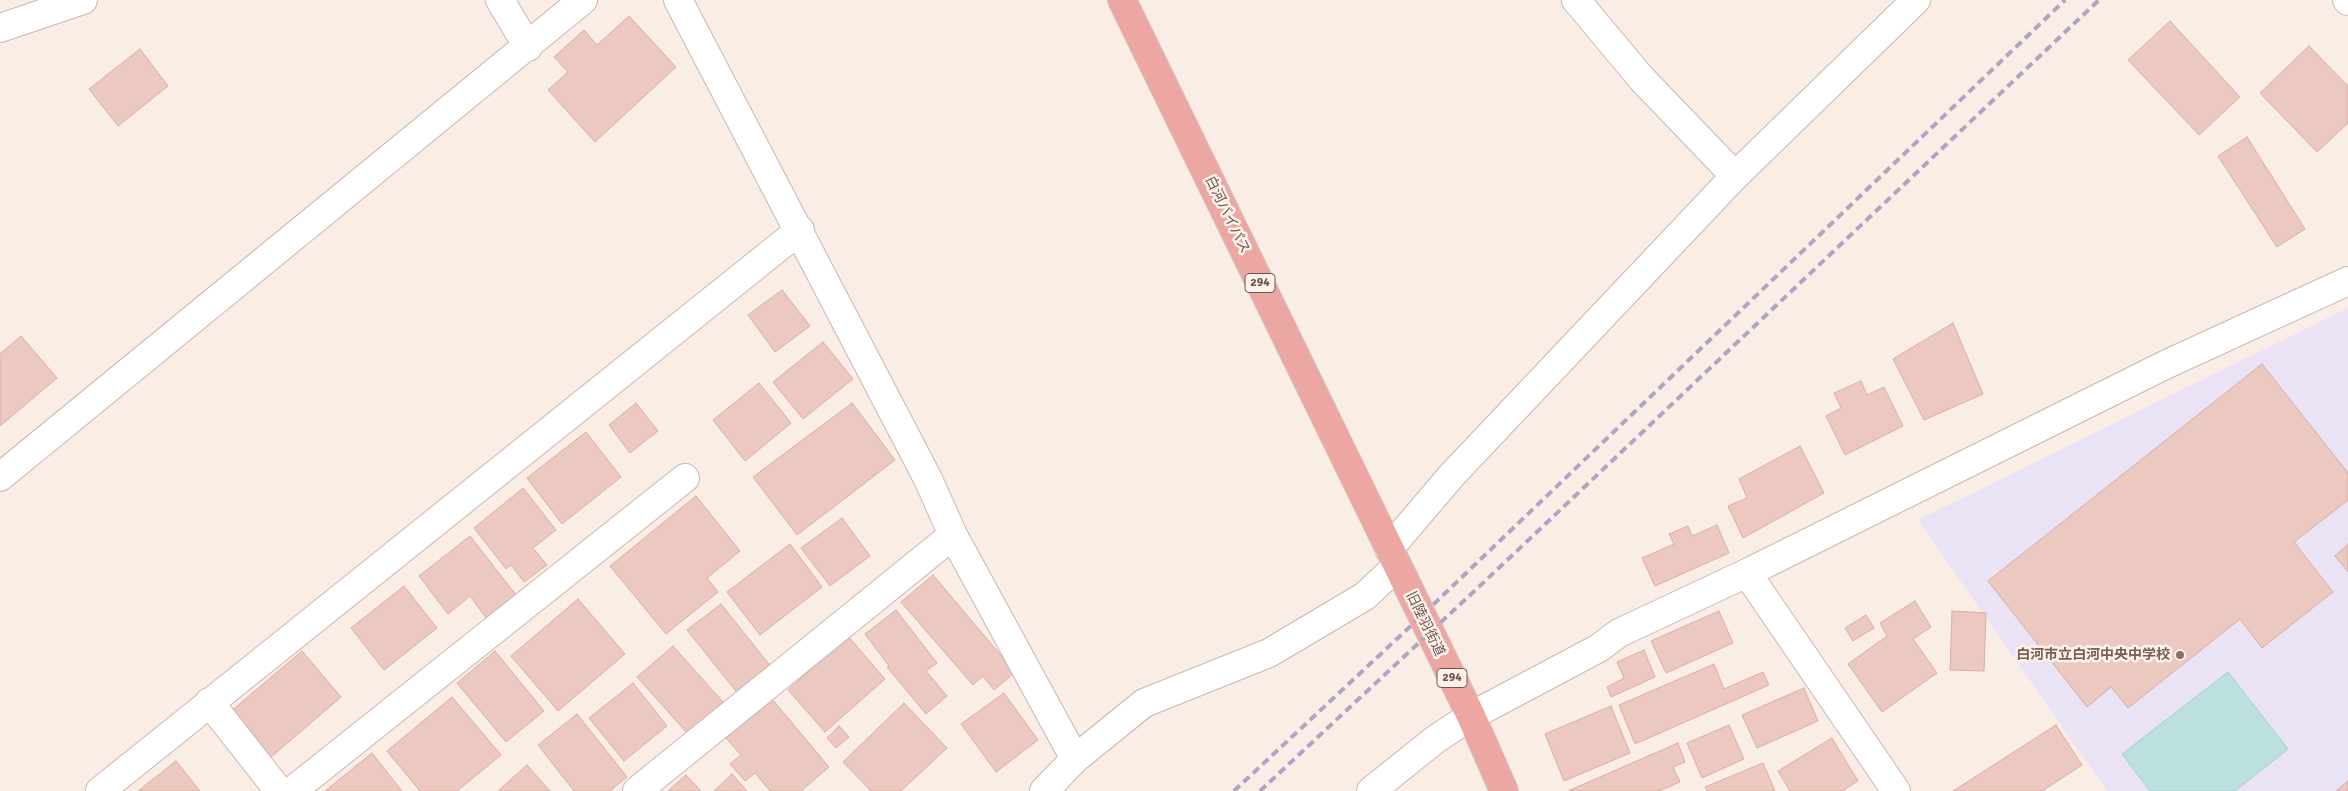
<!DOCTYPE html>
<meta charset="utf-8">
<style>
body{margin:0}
canvas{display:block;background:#f9ede5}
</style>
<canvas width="2348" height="791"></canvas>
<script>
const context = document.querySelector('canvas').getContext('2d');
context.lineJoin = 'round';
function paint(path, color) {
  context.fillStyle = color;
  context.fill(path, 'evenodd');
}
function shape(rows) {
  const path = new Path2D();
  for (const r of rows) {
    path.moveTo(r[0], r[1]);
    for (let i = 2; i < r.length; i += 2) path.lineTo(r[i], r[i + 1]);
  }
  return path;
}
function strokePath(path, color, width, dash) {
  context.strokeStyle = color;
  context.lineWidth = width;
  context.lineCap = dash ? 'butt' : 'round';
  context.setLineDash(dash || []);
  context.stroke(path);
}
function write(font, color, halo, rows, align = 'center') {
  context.font = font + ' Signika,"Noto Sans JP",sans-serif';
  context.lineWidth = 5;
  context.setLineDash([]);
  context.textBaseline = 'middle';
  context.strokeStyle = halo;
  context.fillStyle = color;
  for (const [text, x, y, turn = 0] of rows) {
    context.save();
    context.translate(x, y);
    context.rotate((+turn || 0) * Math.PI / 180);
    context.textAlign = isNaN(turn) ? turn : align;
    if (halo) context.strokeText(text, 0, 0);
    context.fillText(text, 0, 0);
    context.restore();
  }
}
paint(shape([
 [2348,308,2348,791,2107,791,1918,520]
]), '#eae2f5');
const water = shape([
 [2228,672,2288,749,2235,791,2150,791,2122,754,2228,672]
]);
paint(water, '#bce0de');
strokePath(water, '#a3d1cf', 1);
const building = shape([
 [629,16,676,67,595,142,548,90,568,72,554,57,584,30,597,45,629,16],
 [2170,21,2240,97,2199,135,2128,60,2170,21],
 [2309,46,2348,86,2348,123,2317,152,2260,93,2309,46],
 [140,49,168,86,118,126,89,89,140,49],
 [2247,137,2305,229,2277,247,2218,156,2247,137],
 [782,290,810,326,775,352,748,315,782,290],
 [1953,323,1983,394,1924,420,1893,359,1953,323],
 [21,336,57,378,0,426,0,354,21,336],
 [823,342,853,379,803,419,773,382,823,342],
 [2262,364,2348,473,2348,500,2294,542,2333,592,2262,648,2240,619,2128,708,2111,687,2087,707,1988,581,2262,364],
 [1861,381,1867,395,1884,387,1903,426,1845,455,1826,416,1841,408,1834,393,1861,381],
 [759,383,791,423,745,461,713,420,759,383],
 [636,403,658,431,630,453,609,425,636,403],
 [852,403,895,460,797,535,753,477,852,403],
 [586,432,621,477,562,524,527,478,586,432],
 [1800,446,1824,493,1743,538,1728,506,1747,498,1739,479,1800,446],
 [523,488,556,530,533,548,547,565,524,582,511,565,506,569,474,528,523,488],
 [696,496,740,551,707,578,718,592,666,634,610,566,696,496],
 [842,518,870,556,830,586,801,548,842,518],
 [1717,525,1729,553,1655,586,1642,558,1674,544,1669,534,1688,526,1692,536,1717,525],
 [470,536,520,600,490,623,470,596,448,614,419,576,470,536],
 [790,544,822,587,760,635,727,592,790,544],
 [2348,544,2348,572,2335,556,2348,544],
 [933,575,1015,672,994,690,983,676,973,685,901,602,933,575],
 [404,586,437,628,384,670,351,628,404,586],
 [578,599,625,654,558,711,511,656,578,599],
 [1915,601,1931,627,1913,639,1937,673,1882,712,1848,664,1887,636,1880,623,1915,601],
 [721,604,772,668,739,695,687,630,721,604],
 [896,610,937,663,926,671,947,696,926,714,887,667,889,666,865,634,896,610],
 [1719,611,1733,643,1666,673,1651,641,1719,611],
 [1952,611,1986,613,1984,671,1950,670,1952,611],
 [1866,615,1874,628,1853,641,1845,628,1866,615],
 [848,636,885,679,825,732,788,690,848,636],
 [673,646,723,702,688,734,637,677,673,646],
 [1644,650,1655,677,1611,697,1607,687,1624,678,1617,662,1644,650],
 [302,651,341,697,270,758,230,712,302,651],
 [495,651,544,711,506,742,457,683,495,651],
 [1714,664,1724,689,1763,672,1769,685,1635,744,1619,705,1714,664],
 [633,683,667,726,624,761,589,718,633,683],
 [1804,688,1818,721,1757,748,1742,715,1804,688],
 [1004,693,1038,740,996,772,961,724,1004,693],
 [452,697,501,755,457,791,420,791,387,751,452,697],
 [772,699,829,767,801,791,770,791,755,773,745,781,730,764,741,755,726,738,772,699],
 [904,703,947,748,901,791,871,791,843,762,904,703],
 [1611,706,1630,753,1564,781,1545,734,1611,706],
 [577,714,627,777,610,791,574,791,538,745,577,714],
 [1729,725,1744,759,1702,778,1687,743,1729,725],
 [2056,725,2082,765,2042,791,1953,791,2056,725],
 [839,726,849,737,836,748,827,738,839,726],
 [1832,738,1858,781,1842,791,1790,791,1778,771,1832,738],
 [1678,743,1685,762,1673,767,1680,782,1659,791,1568,791,1678,743],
 [372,753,402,791,325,791,372,753],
 [176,761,200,791,138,791,176,761],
 [1763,763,1775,791,1707,791,1705,787,1763,763],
 [527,765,550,791,498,791,527,765],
 [732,774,747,791,714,791,732,774],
 [686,775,701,791,668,791,686,775],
 [2348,781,2348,791,2336,791,2348,781]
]);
paint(building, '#ebc8c0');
strokePath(building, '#dcaca2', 1);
const street = shape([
 [500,0,528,47],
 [678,0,928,479,953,535,1075,759],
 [1576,0,1641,78,1735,176],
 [2347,0,2348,1],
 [0,28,83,0],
 [1389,549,1452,475,1735,176,1916,0],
 [1747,573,1896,791],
 [209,702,279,791],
 [100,791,800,230],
 [292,791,685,478],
 [637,791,953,535],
 [1044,791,1075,759,1144,703,1269,653,1365,596,1397,566]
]);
const secondary = shape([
 [0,477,583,0],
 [1371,791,1436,739,1471,716,1599,648,1619,633,1747,573,2167,364,2348,281]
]);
const highway = shape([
 [1122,0,1471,716,1504,791]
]);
strokePath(street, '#ccb6b0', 30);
strokePath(secondary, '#ceb5ad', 30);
strokePath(highway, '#d4cbca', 30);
strokePath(street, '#fff', 28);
strokePath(secondary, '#fff', 28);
strokePath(highway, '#eca7a3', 28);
strokePath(shape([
 [1234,791,1415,622,2065,0],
 [1260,791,1483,583,2099,0]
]), '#aea5c1', 4, [8, 5]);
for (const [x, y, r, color] of [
 [2180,655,5,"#8d6e63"]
]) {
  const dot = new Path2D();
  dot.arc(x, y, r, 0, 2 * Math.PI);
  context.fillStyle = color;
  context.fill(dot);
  strokePath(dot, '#fdf2eb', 2);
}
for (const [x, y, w] of [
 [1260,283,30],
 [1452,678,30]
]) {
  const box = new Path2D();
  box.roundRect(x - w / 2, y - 9.5, w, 19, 4);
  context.fillStyle = '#fdf2eb';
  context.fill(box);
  strokePath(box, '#6f524d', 1);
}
write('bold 12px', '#6f524d', null, [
 ["294",1260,283],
 ["294",1452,678]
]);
write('14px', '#6f524d', '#fdf2eb', [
 ["白河バイパス",1227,215,64],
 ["旧陸羽街道",1425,624,64]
]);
write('bold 14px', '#785e54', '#fdf2eb', [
 ["白河市立白河中央中学校",2170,655]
], 'right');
</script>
